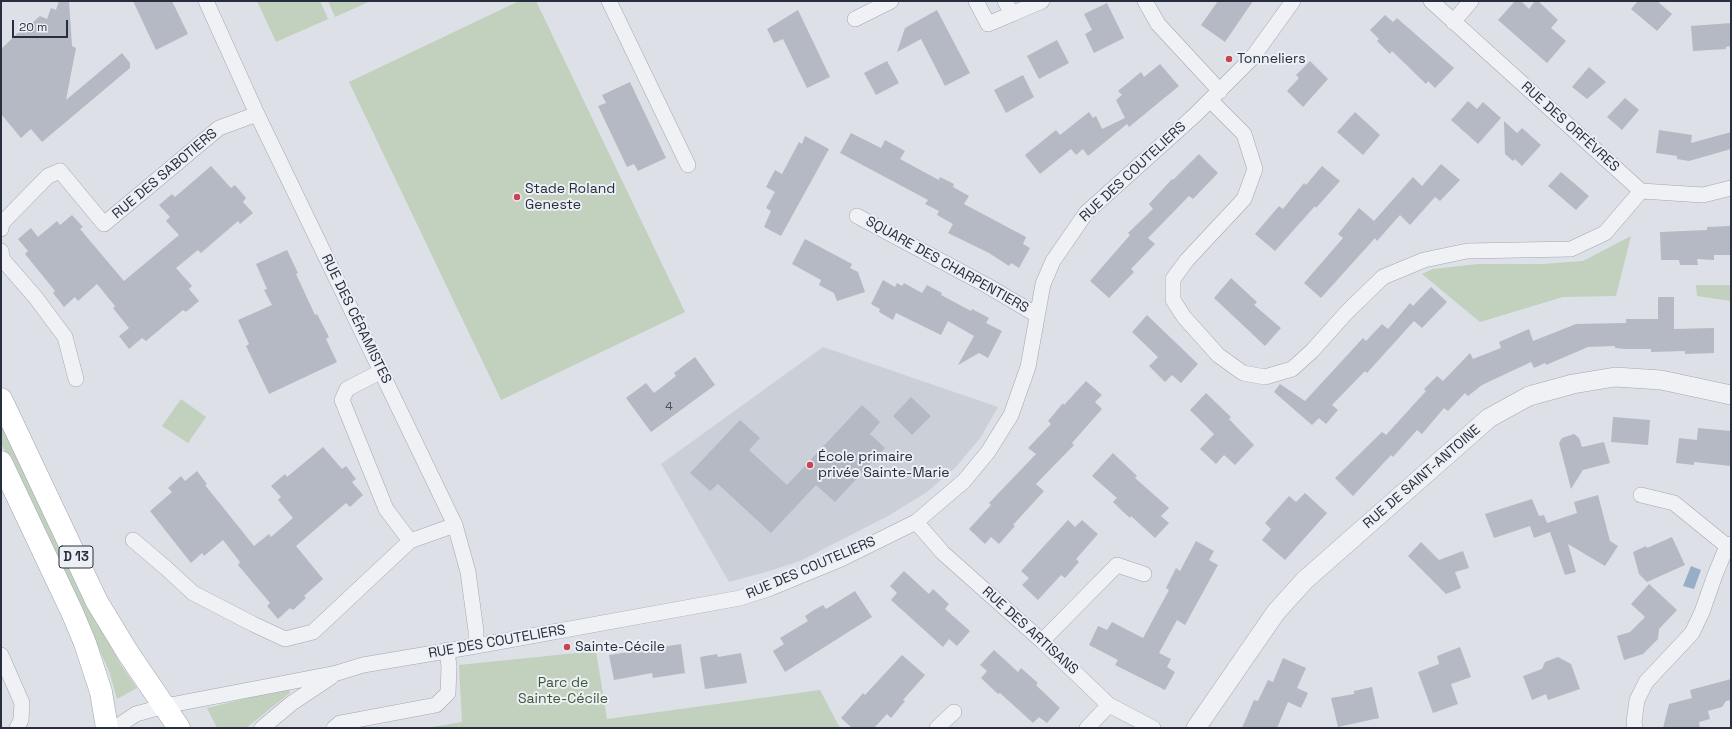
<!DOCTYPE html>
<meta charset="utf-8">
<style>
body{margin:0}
#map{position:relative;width:1732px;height:729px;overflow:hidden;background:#dde0e7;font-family:"Space Grotesk",sans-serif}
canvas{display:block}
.frame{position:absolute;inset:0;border:2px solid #272e3d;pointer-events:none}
.scale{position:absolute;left:12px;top:20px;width:56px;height:18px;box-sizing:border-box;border:2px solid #272e3d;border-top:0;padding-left:5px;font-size:12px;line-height:14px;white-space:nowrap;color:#272e3d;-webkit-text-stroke:3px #eceff4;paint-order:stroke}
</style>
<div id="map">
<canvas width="1732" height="729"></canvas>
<div class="frame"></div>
<div class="scale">20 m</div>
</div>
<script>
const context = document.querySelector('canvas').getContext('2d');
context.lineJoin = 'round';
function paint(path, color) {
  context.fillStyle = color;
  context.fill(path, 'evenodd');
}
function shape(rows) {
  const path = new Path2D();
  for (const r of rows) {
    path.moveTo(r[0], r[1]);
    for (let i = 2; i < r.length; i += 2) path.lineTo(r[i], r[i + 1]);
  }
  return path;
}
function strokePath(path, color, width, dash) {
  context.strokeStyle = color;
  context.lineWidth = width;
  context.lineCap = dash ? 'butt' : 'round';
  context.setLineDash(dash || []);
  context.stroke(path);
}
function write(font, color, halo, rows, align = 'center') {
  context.font = font + ' "Space Grotesk",sans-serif';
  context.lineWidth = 4;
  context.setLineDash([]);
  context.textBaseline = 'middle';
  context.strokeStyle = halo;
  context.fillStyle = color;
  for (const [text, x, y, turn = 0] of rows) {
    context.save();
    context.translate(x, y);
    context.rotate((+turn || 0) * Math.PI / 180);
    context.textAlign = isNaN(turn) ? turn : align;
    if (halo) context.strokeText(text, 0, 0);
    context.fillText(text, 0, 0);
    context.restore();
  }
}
paint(shape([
 [823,347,998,407,981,437,956,467,927,492,888,516,800,561,766,572,729,582,661,464]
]), '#cbcfd8');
paint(shape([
 [257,1,320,1,328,19,276,42],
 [328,1,371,1,335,17],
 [519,1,536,1,685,312,501,400,349,82],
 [1631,236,1616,296,1563,297,1480,322,1422,274,1433,269,1478,264,1542,264,1583,261],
 [1696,285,1731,285,1731,301,1697,296],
 [181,399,206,417,188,443,162,426],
 [1,420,99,625,121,665,137,688,117,699,109,671,90,629,1,443],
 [596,651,607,719,820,690,840,728,426,728,462,722,459,665],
 [289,688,290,693,246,728,217,728,207,708]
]), '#c2d0be');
paint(shape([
 [1691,566,1701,570,1694,589,1683,586]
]), '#98adc6');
paint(shape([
 [59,1,69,1,72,46,76,48,66,100,122,53,130,63,130,68,42,142,31,129,21,138,1,114,1,49,23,28,24,30,40,16,47,19,51,8,56,10],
 [133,1,172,1,188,34,156,50],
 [1218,1,1253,1,1225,42,1201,25],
 [1515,1,1521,1,1529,9,1535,1,1538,1,1558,20,1551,28,1566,41,1547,63,1498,20],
 [1638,1,1657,1,1672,14,1657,31,1631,9],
 [1107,3,1124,38,1094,53,1085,34,1092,30,1084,14],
 [798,10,830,77,807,88,783,39,774,43,767,29],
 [937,10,970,73,945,86,921,39,897,52,905,28],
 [1385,15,1393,22,1397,18,1454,68,1435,88,1428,81,1426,84,1392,51,1390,54,1377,41,1379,39,1370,30],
 [1731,23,1731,46,1726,47,1726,49,1693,51,1691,26],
 [1057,40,1069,63,1039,79,1027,56],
 [887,61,899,83,876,95,864,73],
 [1310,61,1328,79,1303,107,1287,91,1299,78,1296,75],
 [1160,64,1179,86,1129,127,1127,124,1088,156,1083,149,1076,155,1071,149,1040,174,1025,155,1056,130,1060,135,1089,112,1093,118,1096,116,1102,129,1125,118,1116,100,1122,95,1118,91,1141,72,1144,77],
 [1589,67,1606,82,1587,99,1572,87],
 [1023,75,1034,97,1006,113,994,90],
 [630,82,666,158,638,171,634,164,627,167,598,106,606,103,602,95],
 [1625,98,1639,110,1622,130,1607,117],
 [1468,101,1477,109,1483,102,1501,118,1478,144,1451,120],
 [1355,112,1380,135,1363,155,1337,132],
 [1504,121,1517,133,1522,128,1541,145,1522,166,1515,159,1513,161,1505,154],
 [1659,130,1692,135,1691,143,1731,132,1731,149,1689,161,1677,159,1677,156,1656,153],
 [851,133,881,148,885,140,905,151,900,159,939,180,940,177,954,184,953,187,969,196,964,204,1026,237,1023,244,1030,248,1019,268,1011,263,1009,266,989,253,948,233,953,224,937,215,939,211,925,204,928,200,840,153],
 [805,136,829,149,781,236,764,227,771,211,766,208,775,192,766,187,775,170,782,174,799,142,802,144],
 [1199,154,1218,173,1193,199,1189,196,1148,238,1155,244,1131,269,1134,272,1109,298,1090,281,1130,235,1128,233,1153,209,1149,204,1172,179,1173,180],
 [1441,164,1460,180,1440,201,1435,197,1410,225,1400,215,1377,241,1375,238,1321,298,1304,283,1343,238,1338,234,1359,208,1374,221,1413,177,1422,186],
 [211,166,231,188,235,185,246,198,243,202,253,213,240,224,238,221,201,253,198,250,176,268,192,286,189,289,199,301,186,312,183,310,146,341,142,338,129,349,119,336,129,328,113,308,115,306,97,284,78,301,75,297,64,307,53,293,55,291,25,254,28,251,18,239,31,228,38,237,57,221,60,225,72,215,83,227,80,229,124,281,179,235,166,221,170,217,159,205,172,194,175,197],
 [1322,166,1340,181,1316,208,1315,206,1275,251,1255,234,1279,206,1283,209,1304,183,1306,185],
 [1561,172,1589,196,1576,210,1548,186],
 [1730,226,1731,255,1714,255,1714,260,1697,259,1698,265,1680,265,1679,260,1661,260,1660,232,1707,230,1707,227],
 [805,239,852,264,850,268,858,272,865,292,837,301,834,293,819,285,821,280,792,264],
 [287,250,298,273,296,274,315,315,317,314,329,337,326,339,337,362,269,394,246,346,249,344,238,320,272,305,264,290,267,289,256,264],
 [1231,278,1257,302,1254,305,1281,328,1265,346,1214,298],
 [883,280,895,287,897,283,902,286,904,283,922,293,927,285,942,293,941,295,971,311,972,309,989,318,986,323,1002,331,988,358,979,353,958,365,974,336,948,321,941,335,896,313,893,320,879,312,880,309,871,304],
 [1431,287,1447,302,1422,328,1414,321,1367,373,1365,371,1332,405,1338,410,1326,424,1319,418,1312,425,1274,392,1280,384,1305,401,1363,338,1366,341,1382,324,1388,329,1410,303,1413,306],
 [1658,297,1674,297,1674,329,1714,328,1714,353,1685,354,1685,351,1651,352,1651,349,1626,349,1615,348,1615,346,1588,347,1546,365,1545,363,1534,368,1531,362,1482,385,1468,396,1465,393,1448,411,1444,408,1422,434,1417,430,1393,457,1391,455,1353,496,1335,478,1382,432,1386,435,1426,391,1424,389,1437,376,1443,381,1470,353,1473,359,1501,348,1499,342,1529,329,1533,341,1576,324,1626,323,1626,319,1658,319],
 [1147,315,1198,364,1181,383,1172,375,1165,382,1149,366,1158,357,1132,332],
 [695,357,715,385,651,432,626,398,646,383,654,393,676,376,674,373],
 [1086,381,1102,395,1095,402,1102,409,1072,443,1074,445,1036,484,1044,491,1013,525,1015,526,999,544,991,537,985,544,969,529,991,505,989,503,1036,454,1028,448,1051,424,1048,421,1063,403,1064,405],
 [1206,393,1231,417,1229,419,1254,445,1235,465,1224,455,1216,464,1200,449,1214,434,1190,410],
 [911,397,931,416,912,435,893,416],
 [862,405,880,422,870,434,885,448,835,502,816,485,771,533,718,484,710,491,690,473,740,420,760,438,749,450,787,485],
 [1613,417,1650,420,1648,445,1611,442],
 [1698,428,1731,431,1731,466,1694,462,1694,465,1676,463,1679,438,1697,440],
 [1574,434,1579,438,1582,447,1604,442,1610,463,1583,470,1571,489,1559,443,1562,438],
 [323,447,342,469,346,466,356,479,352,482,363,495,350,507,346,503,296,546,323,579,304,596,306,598,293,610,290,608,278,619,267,606,270,603,238,565,240,562,223,540,204,556,202,553,191,563,150,511,172,492,168,488,181,476,185,481,197,471,207,484,205,485,254,546,269,534,271,537,293,518,278,500,281,497,271,486,285,474,287,477],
 [1113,453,1137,476,1135,478,1169,508,1161,516,1169,523,1155,538,1131,516,1130,518,1121,510,1113,502,1117,498,1092,476],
 [1305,493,1327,513,1285,560,1262,540,1271,529,1265,523,1289,496,1296,502],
 [1598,495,1610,541,1618,546,1605,566,1568,544,1576,572,1565,575,1550,532,1534,538,1530,526,1494,538,1485,514,1532,499,1539,516,1544,515,1547,523,1577,513,1574,502],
 [1068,520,1075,527,1082,520,1098,534,1076,559,1079,562,1065,578,1061,575,1038,600,1022,585,1029,578,1021,571],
 [1672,537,1685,565,1647,582,1639,574,1633,552,1646,546,1647,548],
 [1196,541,1214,551,1209,560,1218,565,1185,625,1177,620,1159,653,1171,659,1167,667,1175,672,1165,690,1115,665,1118,660,1089,645,1098,626,1107,630,1112,622,1143,638,1169,590,1166,588,1176,568,1180,571],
 [1421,542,1439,560,1463,551,1469,568,1455,572,1461,588,1446,594,1408,556],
 [904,571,929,594,933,589,949,604,945,609,970,631,957,646,949,639,943,647,891,600,897,593,890,586],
 [1649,584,1677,610,1659,629,1658,639,1643,654,1624,660,1617,636,1630,632,1645,617,1631,604],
 [855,591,872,617,785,672,773,651,784,644,780,638,808,621,805,616,814,610,823,605,826,609],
 [681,644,685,673,653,678,652,673,614,680,609,655],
 [1460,647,1471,677,1451,684,1458,704,1433,713,1418,672,1439,664,1437,656],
 [994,650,1018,672,1021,668,1038,683,1036,685,1060,708,1047,723,1039,717,1033,723,1000,693,998,694,981,678,987,671,980,665],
 [741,653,747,683,705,689,700,657,717,654,718,657],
 [902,655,925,675,903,700,905,701,891,718,887,714,874,728,852,728,841,718,863,693,865,695],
 [1558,657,1571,664,1580,689,1548,700,1546,694,1532,700,1523,676,1542,669,1545,662],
 [1283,658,1306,668,1297,688,1308,693,1301,708,1288,702,1277,728,1242,728,1254,700,1258,701,1268,680,1273,682],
 [1731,679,1731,700,1726,701,1722,707,1708,711,1710,719,1699,722,1700,728,1663,728,1669,704,1692,698,1690,690],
 [1372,687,1379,718,1338,727,1331,698,1354,694,1354,691]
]), '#b4b9c3');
const minor = shape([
 [206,1,257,114,455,525,468,572,476,631,476,646],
 [609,1,688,165],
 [976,1,988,24,1012,14,1005,1],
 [1145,1,1158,24,1220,91],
 [1431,1,1641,191,1703,195,1731,188],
 [1012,14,1042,1],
 [855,19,891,1],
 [1453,22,1471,1],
 [1210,100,1244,134,1255,169,1244,199,1187,260,1173,279,1173,300,1184,317,1218,355,1243,373,1265,377,1292,369,1312,351,1347,312,1383,277,1424,260,1467,251,1571,249,1605,233,1641,191],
 [857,216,986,285,1037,315],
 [1,229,2,223,48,176,60,171,104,224,219,128,257,114],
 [1,251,3,260,36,298,65,337,76,379],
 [382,371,347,389,342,400,386,509,410,541],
 [1641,495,1674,503,1727,546],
 [916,522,943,553,1042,641,1109,705,1153,728],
 [133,540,166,568,193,593,253,624,285,639,313,632,410,541,455,525],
 [1042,641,1117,565,1144,574],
 [1,655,22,703,21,720,17,728],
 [115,728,136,714,165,706,337,673,363,665,476,646,740,598,768,589,841,559,916,522,964,481,988,452,1011,415,1028,367,1043,284,1053,261,1086,213,1195,115,1252,58,1293,1],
 [262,728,292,703,331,677],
 [334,728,340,723,436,705,448,693,449,667,447,650],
 [937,728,954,712],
 [1087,728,1109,705],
 [1635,728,1634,722,1637,700,1646,682,1692,633,1702,612,1715,575,1727,546,1731,544]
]);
const tertiary = shape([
 [1196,728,1276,612,1305,580,1489,418,1529,396,1573,384,1615,377,1661,380,1731,395]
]);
const primary = shape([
 [1,399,97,602,128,653,179,728],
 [1,462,72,612,85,643,101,692,107,728]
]);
strokePath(minor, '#a3a7b1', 16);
strokePath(tertiary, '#a3a7b1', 20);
strokePath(primary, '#9ca4b2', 23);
strokePath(minor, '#eff1f5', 15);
strokePath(tertiary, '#eff1f5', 19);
strokePath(primary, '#fff', 22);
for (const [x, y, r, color] of [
 [1229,59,4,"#cb4352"],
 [517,197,4,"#cb4352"],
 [810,465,4,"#cb4352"],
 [567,647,4,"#cb4352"]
]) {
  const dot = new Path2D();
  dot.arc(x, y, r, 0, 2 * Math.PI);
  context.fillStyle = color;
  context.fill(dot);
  strokePath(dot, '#eceff4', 1.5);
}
write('12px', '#4a515e', null, [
 ["4",669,407]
]);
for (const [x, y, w] of [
 [76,557,34]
]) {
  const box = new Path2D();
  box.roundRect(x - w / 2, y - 11, w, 22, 3);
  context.fillStyle = '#eceff4';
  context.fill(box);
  strokePath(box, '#272e3d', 1);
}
write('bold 13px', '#272e3d', null, [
 ["D 13",76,557]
]);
write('14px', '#272e3d', '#eceff4', [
 ["Tonneliers",1237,59],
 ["Stade Roland",525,189],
 ["Geneste",525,205],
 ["École primaire",818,457],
 ["privée Sainte-Marie",818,473],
 ["Sainte-Cécile",575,647]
], 'left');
write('14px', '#272e3d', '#eceff4', [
 ["RUE DES ORFÈVRES",1570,127,42],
 ["RUE DES COUTELIERS",1133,172,-43],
 ["RUE DES SABOTIERS",165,174,-40],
 ["SQUARE DES CHARPENTIERS",947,265,29],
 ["RUE DES CÉRAMISTES",356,319,64],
 ["RUE DE SAINT-ANTOINE",1422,477,-41],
 ["RUE DES COUTELIERS",811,568,-23],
 ["RUE DES ARTISANS",1030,631,42],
 ["RUE DES COUTELIERS",497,642,-10]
]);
write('14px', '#3a5834', '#eceff4', [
 ["Parc de",563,683],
 ["Sainte-Cécile",563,699]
]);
</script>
